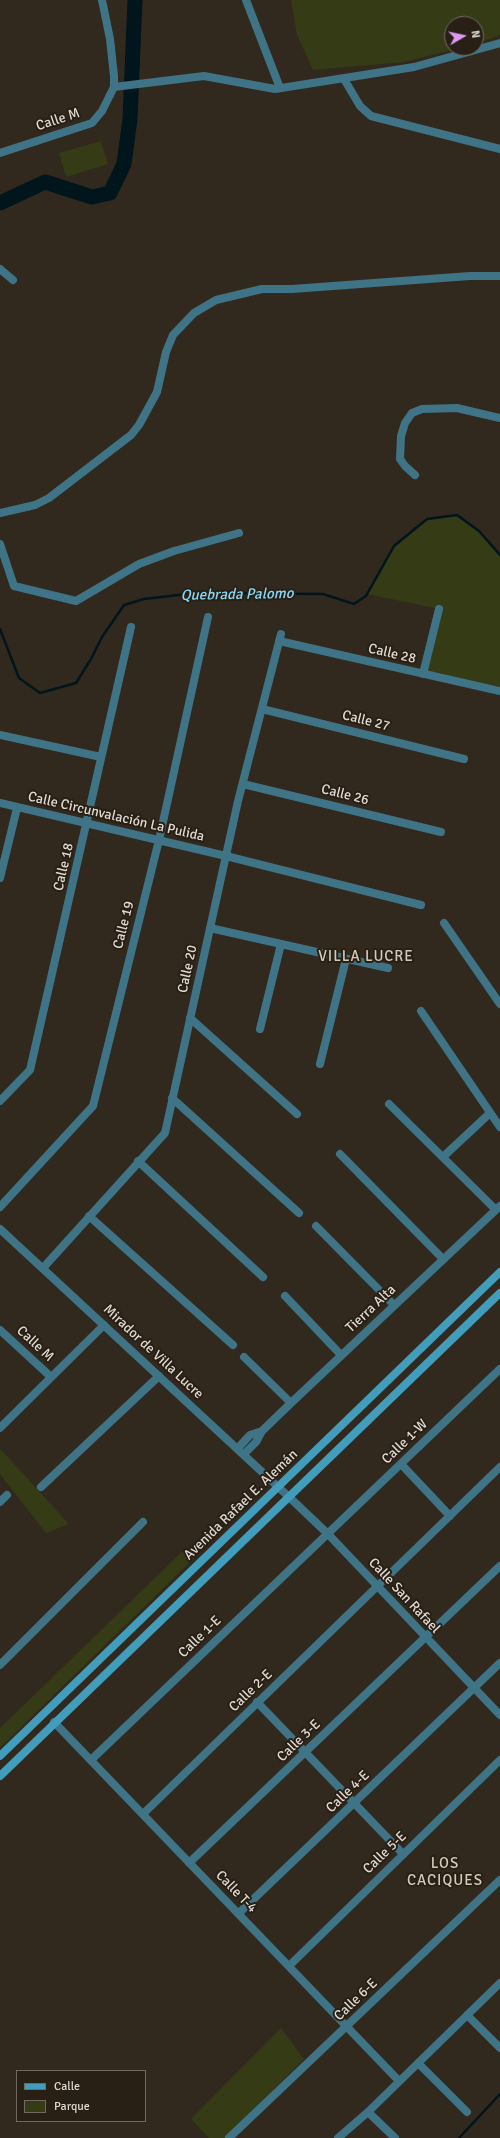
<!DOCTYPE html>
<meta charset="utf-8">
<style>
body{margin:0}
#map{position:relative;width:500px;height:2138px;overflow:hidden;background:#32291e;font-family:Signika,sans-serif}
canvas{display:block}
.legend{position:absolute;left:16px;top:2070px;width:130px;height:52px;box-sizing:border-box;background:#281f15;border:1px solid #716961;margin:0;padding:5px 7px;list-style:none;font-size:12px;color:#dfd9d2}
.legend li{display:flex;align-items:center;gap:8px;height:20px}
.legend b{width:20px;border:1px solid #716961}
.north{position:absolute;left:444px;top:16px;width:40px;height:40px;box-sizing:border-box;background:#281f15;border:1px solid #716961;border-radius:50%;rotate:81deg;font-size:11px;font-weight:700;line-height:16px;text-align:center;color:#dfd9d2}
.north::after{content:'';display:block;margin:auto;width:14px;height:18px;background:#dc99f4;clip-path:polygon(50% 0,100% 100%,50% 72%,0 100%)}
</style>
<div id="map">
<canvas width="500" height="2138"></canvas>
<ul class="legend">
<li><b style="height:5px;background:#419dbb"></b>Calle</li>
<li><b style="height:11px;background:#343b15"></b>Parque</li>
</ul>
<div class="north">N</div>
</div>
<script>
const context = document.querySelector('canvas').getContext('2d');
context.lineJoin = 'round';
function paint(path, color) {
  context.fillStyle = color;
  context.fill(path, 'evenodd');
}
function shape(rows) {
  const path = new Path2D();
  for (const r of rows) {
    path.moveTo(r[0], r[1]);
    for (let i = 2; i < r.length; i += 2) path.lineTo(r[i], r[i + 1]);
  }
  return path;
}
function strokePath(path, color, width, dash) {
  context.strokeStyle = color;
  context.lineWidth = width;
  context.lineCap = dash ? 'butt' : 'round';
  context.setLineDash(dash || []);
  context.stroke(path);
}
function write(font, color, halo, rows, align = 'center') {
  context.font = font + ' Signika,sans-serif';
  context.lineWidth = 4;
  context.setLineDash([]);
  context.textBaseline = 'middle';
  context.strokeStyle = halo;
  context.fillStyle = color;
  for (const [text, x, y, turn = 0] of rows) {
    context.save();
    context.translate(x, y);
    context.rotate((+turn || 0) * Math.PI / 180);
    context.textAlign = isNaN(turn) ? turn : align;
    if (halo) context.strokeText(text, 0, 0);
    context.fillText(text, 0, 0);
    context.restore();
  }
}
paint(shape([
 [291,0,500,0,500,35,476,44,476,24,452,24,452,48,461,48,404,62,313,70,297,35],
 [101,141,108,164,66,177,59,153],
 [457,515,479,531,500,555,500,686,423,674,439,609,367,594,394,546,427,519],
 [0,1449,6,1455,69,1524,46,1533,0,1474],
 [185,1549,194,1558,0,1748,0,1728],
 [281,2028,304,2059,225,2138,209,2138,191,2119]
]), '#343b15');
strokePath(shape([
 [0,629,19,678,40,693,76,683,91,659,102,637,124,605,144,599,196,593,323,594,354,604,366,596,394,546,427,519,457,515,479,531,500,555],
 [459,2138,500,2094]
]), '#01151d', 2.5);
strokePath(shape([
 [0,203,45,182,92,197,110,193,124,164,130,119,135,0]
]), '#01151d', 15);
strokePath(shape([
 [246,0,280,88],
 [344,79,360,106,371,116,500,149],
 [0,269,13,280],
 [415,475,405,466,400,459,401,436,405,423,412,413,422,409,457,408,500,418],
 [0,513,35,505,49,498,131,435,139,425,157,392,166,352,173,335,194,313,216,300,262,289,292,289,470,276,500,276],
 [0,544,14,586,76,601,139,564,174,551,239,533],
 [279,641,500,691],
 [423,674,439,609],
 [262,709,464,759],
 [0,735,101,757],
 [243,784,441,832],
 [0,803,226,856,421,905],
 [0,878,17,808],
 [444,923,500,1004],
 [210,928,388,968],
 [421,1011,500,1127],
 [190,1018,297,1114],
 [260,1029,281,944],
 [320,1064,346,959],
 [172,1098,299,1213],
 [0,1101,30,1070,131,627],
 [389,1104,496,1210],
 [340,1154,443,1259],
 [444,1156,490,1113],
 [138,1161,263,1277],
 [0,1207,93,1106,159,840,208,617],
 [89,1216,233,1345],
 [316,1226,394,1305],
 [43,1268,165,1133,238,801,281,634],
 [285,1296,341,1355],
 [0,1330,51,1377],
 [244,1357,291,1403],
 [0,1428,104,1325],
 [238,1448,250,1435,262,1431],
 [244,1454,256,1442,262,1431,291,1403,500,1206],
 [401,1464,450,1516],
 [41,1487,159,1376],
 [288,1496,328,1534,500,1715],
 [0,1502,7,1495],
 [0,1665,143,1522],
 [257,1702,403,1854],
 [54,1722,399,2081],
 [91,1760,500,1369],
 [143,1814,500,1467],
 [189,1863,500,1566],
 [239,1913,500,1663],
 [289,1966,500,1760],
 [467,2015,500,2048],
 [418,2063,467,2112],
 [368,2112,395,2138],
 [229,2138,500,1880],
 [338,2138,368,2112,500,1983]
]), '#3f7487', 8);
strokePath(shape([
 [114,87,204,76,275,89,414,67,500,43],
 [0,153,92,123,102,111,114,87,114,76,110,39,102,0],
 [0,1229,288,1496]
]), '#3f7487', 8);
strokePath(shape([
 [0,1756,500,1272],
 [0,1776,500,1293]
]), '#419dbb', 8);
write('14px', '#dfd9d2', '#281f15', [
 ["Calle M",58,120,-18],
 ["Calle 28",392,654,13],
 ["Calle 27",366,721,14],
 ["Calle 26",345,795,14],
 ["Calle Circunvalación La Pulida",116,817,13],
 ["Calle 18",64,867,-77],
 ["Calle 19",124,925,-76],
 ["Calle 20",188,969,-78],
 ["Tierra Alta",371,1309,-43],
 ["Calle M",35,1344,43],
 ["Mirador de Villa Lucre",153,1352,43],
 ["Calle 1-W",405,1442,-44],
 ["Avenida Rafael E. Alemán",241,1505,-44],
 ["Calle San Rafael",404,1596,47],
 ["Calle 1-E",200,1637,-44],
 ["Calle 2-E",251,1691,-44],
 ["Calle 3-E",299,1741,-44],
 ["Calle 4-E",348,1792,-44],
 ["Calle 5-E",385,1853,-44],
 ["Calle T-4",236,1892,46],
 ["Calle 6-E",356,2000,-44]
]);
write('italic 15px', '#89d8f8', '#281f15', [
 ["Quebrada Palomo",237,595,-1]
]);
context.letterSpacing = '1px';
write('15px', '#d4c8ba', '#281f15', [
 ["VILLA LUCRE",366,957],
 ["LOS",445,1864],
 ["CACIQUES",445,1881]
]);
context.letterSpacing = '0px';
</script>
